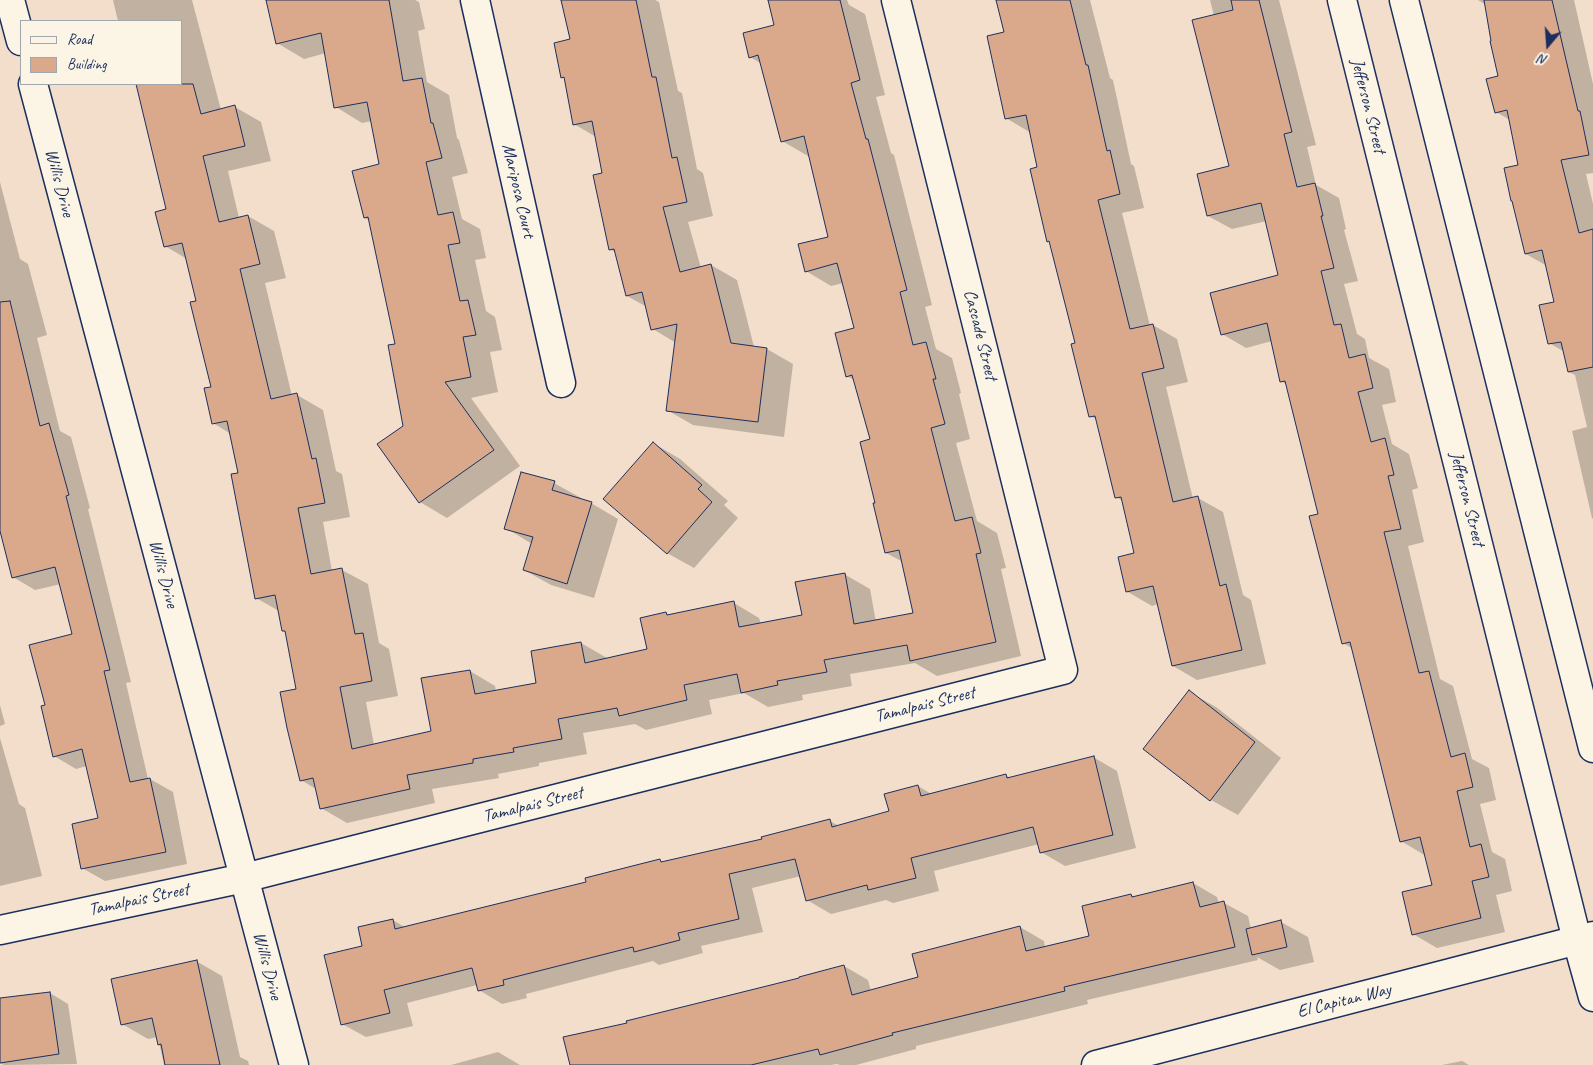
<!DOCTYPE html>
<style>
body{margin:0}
#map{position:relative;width:1593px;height:1065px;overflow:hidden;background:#f2deca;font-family:Caveat,sans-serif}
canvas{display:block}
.legend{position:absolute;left:20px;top:20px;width:162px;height:65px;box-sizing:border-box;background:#fcf5e5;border:1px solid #a2a6af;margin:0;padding:6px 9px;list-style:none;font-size:15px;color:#1b2f5e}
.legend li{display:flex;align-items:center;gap:10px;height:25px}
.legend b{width:25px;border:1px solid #a2a6af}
.north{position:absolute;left:1523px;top:20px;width:50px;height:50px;-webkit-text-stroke:4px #fcf5e5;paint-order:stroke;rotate:198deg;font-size:14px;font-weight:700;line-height:20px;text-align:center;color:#1b2f5e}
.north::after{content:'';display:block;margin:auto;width:18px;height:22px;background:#1b2f5e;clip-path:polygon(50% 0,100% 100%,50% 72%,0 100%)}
</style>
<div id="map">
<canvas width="1593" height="1065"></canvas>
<ul class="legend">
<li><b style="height:6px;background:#fcf5e5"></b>Road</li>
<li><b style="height:14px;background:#daa98c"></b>Building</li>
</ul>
<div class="north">N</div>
</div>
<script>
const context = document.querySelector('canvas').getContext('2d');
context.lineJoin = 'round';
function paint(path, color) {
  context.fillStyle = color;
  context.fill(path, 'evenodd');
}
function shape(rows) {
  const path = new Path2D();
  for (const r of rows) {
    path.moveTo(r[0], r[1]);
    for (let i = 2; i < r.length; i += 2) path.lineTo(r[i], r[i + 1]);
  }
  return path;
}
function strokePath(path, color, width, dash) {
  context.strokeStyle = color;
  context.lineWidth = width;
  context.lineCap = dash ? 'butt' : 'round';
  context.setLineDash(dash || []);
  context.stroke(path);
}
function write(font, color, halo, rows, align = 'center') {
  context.font = font + ' Caveat,sans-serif';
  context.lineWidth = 4;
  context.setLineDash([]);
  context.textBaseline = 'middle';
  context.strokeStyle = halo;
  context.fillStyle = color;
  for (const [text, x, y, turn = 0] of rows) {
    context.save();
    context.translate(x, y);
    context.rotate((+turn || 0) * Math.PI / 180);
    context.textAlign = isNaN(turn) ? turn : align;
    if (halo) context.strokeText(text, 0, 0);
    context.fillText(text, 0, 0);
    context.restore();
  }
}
paint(shape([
 [113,0,192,0,221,110,235,107,261,122,271,161,228,171,239,218,248,216,274,231,286,278,265,283,292,396,297,395,323,410,336,471,342,474,350,517,323,522,332,571,342,570,368,584,379,643,389,649,398,696,366,702,374,745,432,732,470,671,495,686,496,691,538,684,581,643,607,658,649,649,666,613,670,616,734,603,759,618,761,624,803,616,844,574,870,589,876,622,915,614,903,562,886,553,877,504,871,440,854,380,847,376,855,329,843,283,831,286,806,271,830,238,810,156,808,156,782,141,762,64,750,57,776,26,770,0,847,0,849,5,865,14,885,95,876,97,891,153,894,155,932,305,925,307,936,349,952,358,961,393,959,394,970,439,956,443,977,521,997,533,1006,568,1001,569,1021,656,937,676,915,663,850,674,852,686,802,695,803,700,768,707,744,693,709,700,712,714,646,730,635,724,583,733,587,754,539,763,539,766,498,774,499,778,432,789,435,803,347,823,321,808,316,789,301,780,298,690,287,633,283,631,279,611,256,598,240,474,231,434,213,423,212,387,198,302,187,259,165,246,168,210,136,84,181,84,181,21,118,21],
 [267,0,415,0,419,2,425,29,418,31,427,82,449,95,457,138,459,140,468,173,452,177,462,219,480,229,486,258,475,260,486,311,495,317,502,350,490,352,498,392,471,398,520,466,447,518,420,502,405,427,396,345,370,221,365,218,381,165,372,121,362,123,336,107,326,53,304,59,277,43],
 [562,0,655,0,659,2,678,91,682,93,697,169,703,173,713,216,688,222,701,268,711,265,737,280,754,347,767,349,793,364,784,437,693,425,667,410,676,343,653,329,647,307,627,296,616,253,610,249,604,174,596,137,574,124,565,79,562,77,571,40],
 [997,0,1090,0,1110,78,1113,80,1131,164,1134,166,1144,208,1122,213,1150,326,1153,325,1177,339,1188,382,1166,387,1193,499,1198,498,1223,512,1243,595,1251,600,1266,664,1197,680,1173,666,1158,604,1152,606,1128,592,1136,554,1123,501,1116,497,1097,420,1091,416,1076,344,1051,243,1048,241,1039,168,1031,133,1006,118,1005,33],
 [1210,0,1279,0,1316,145,1307,147,1316,185,1339,198,1346,229,1344,230,1358,281,1344,284,1357,334,1365,339,1369,358,1389,369,1396,402,1382,405,1392,444,1409,454,1418,488,1412,490,1424,542,1408,546,1440,679,1453,686,1472,759,1489,768,1496,800,1480,804,1492,852,1505,859,1512,891,1496,895,1505,932,1437,948,1413,934,1433,886,1426,856,1401,841,1353,649,1343,643,1320,515,1287,385,1281,381,1272,341,1246,348,1222,334,1279,276,1267,221,1232,229,1208,216,1230,167,1214,16],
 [1478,0,1574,0,1593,84,1593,173,1586,174,1593,204,1593,519,1592,518,1572,431,1587,427,1575,375,1569,372,1565,352,1549,343,1555,303,1547,266,1526,254,1519,166,1510,120,1496,112,1500,77,1486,5],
 [0,182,20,259,28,264,47,335,37,338,60,431,71,437,90,508,88,509,131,682,126,683,148,779,150,779,173,792,187,864,105,881,82,868,99,819,87,766,76,769,54,756,47,706,74,635,61,584,35,590,13,577,0,526],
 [653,443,680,459,728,501,724,505,738,518,694,568,667,553],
 [554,483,581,498,581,500,591,503,618,519,594,598,551,585,524,570,532,544,506,528],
 [1189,692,1216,707,1281,758,1238,815,1211,800],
 [0,705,5,724,0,726],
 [0,738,19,804,25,808,42,876,0,886],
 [1093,757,1117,771,1136,848,1065,866,1041,852,1039,844,934,871,939,891,893,903,886,900,831,914,807,900,801,876,752,888,763,932,701,946,703,953,659,965,653,961,526,994,527,998,502,1004,479,990,477,985,407,1003,413,1026,366,1037,342,1024,364,947,393,920,406,928,588,883,659,860,664,863,763,840,830,821,839,826,890,812,918,786,933,795,1006,775,1010,778],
 [1193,883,1217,897,1219,904,1224,903,1248,916,1251,929,1281,922,1308,937,1314,962,1280,970,1257,957,1258,960,1087,1000,1088,1004,916,1046,916,1049,856,1065,840,1065,837,1064,831,1065,571,1065,628,1024,801,979,844,966,868,980,871,991,919,978,1020,927,1044,941,1045,948,1091,937,1131,895,1135,897],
 [196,961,222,976,240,1057,248,1061,249,1065,164,1065,158,1037,148,1039,122,1024],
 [50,993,68,1004,77,1064,4,1065,0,1063,0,999],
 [498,1052,520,1065,451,1065],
 [1462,1061,1469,1065,1442,1065]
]), '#0003');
const building = shape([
 [266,0,389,0,403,81,422,78,431,123,433,123,442,158,426,162,438,215,453,212,460,243,448,245,460,301,468,300,476,335,463,337,471,377,445,382,494,450,419,503,377,444,403,426,388,345,395,344,368,217,364,218,352,171,379,164,367,102,334,108,321,33,276,44,266,0],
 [561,0,636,0,652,77,656,77,672,158,677,157,687,202,663,207,680,272,711,264,731,343,767,348,758,422,666,411,677,324,651,330,642,292,626,296,614,249,609,250,593,175,602,173,592,121,573,125,564,77,561,78,554,43,570,39,561,0],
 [768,0,840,0,860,80,851,83,866,139,868,139,907,290,900,292,913,345,926,342,936,379,933,379,945,424,931,428,955,521,972,517,981,553,976,554,996,642,910,661,907,645,824,660,827,672,777,681,778,685,741,693,737,674,684,685,687,700,619,716,617,708,558,719,562,739,513,748,514,752,473,759,473,763,407,775,410,789,320,809,313,778,300,781,287,728,280,692,296,689,285,631,282,631,275,595,255,599,231,474,238,473,227,421,212,424,204,388,211,387,190,302,196,301,182,243,164,247,155,212,166,209,136,84,193,84,201,114,235,105,245,146,203,156,219,222,248,215,260,264,240,269,271,399,297,393,312,459,316,458,325,503,298,508,311,574,342,568,355,634,363,633,372,681,340,687,352,749,431,731,421,678,470,670,475,694,536,683,531,651,581,642,585,663,647,649,640,618,666,612,667,615,734,601,739,627,802,615,795,582,845,573,854,624,913,613,899,550,885,553,873,503,875,503,860,442,870,439,852,375,846,377,835,333,854,328,837,263,805,272,798,244,828,237,804,136,781,142,758,55,749,58,743,33,774,25,768,0],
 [996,0,1070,0,1086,65,1088,65,1107,151,1110,150,1120,194,1098,200,1130,329,1153,324,1164,368,1142,373,1173,502,1198,496,1220,586,1226,584,1242,650,1172,666,1153,586,1126,592,1118,557,1134,553,1121,497,1115,498,1095,416,1089,417,1071,344,1075,343,1049,241,1047,242,1030,169,1037,167,1026,115,1005,119,987,36,1004,32,996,0],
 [1231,0,1259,0,1292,132,1284,134,1297,187,1315,183,1323,216,1321,216,1334,268,1321,271,1334,325,1341,324,1349,358,1365,354,1373,388,1358,392,1371,442,1385,438,1394,475,1388,476,1401,529,1384,532,1419,673,1429,671,1451,757,1465,753,1473,787,1457,791,1470,847,1481,844,1489,877,1472,881,1481,918,1412,935,1402,892,1432,885,1420,837,1400,842,1350,642,1342,644,1309,516,1318,514,1285,381,1280,382,1267,323,1221,335,1210,293,1278,275,1261,203,1207,216,1197,174,1229,166,1192,20,1233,10,1231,0],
 [1484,0,1552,0,1578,111,1580,111,1589,155,1561,160,1579,233,1593,229,1593,367,1568,372,1561,342,1548,344,1539,305,1554,302,1542,250,1525,254,1512,201,1511,201,1504,168,1518,165,1507,110,1495,113,1486,79,1498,76,1490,41,1491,41,1484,0],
 [10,301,40,426,49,423,69,495,66,496,110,670,104,671,130,782,150,778,166,852,81,869,72,824,98,818,82,749,53,757,41,706,45,705,29,645,72,634,55,567,12,578,0,531,0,302,10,301],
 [653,442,702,485,698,489,712,502,667,554,603,499,653,442],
 [521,472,555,481,552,490,592,502,567,584,523,570,533,537,504,529,521,472],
 [1189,690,1255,742,1210,801,1143,749,1189,690],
 [1094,756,1113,835,1040,853,1033,827,911,858,916,878,868,890,867,885,806,901,795,859,729,874,739,919,678,933,680,940,634,952,633,947,503,980,504,985,478,991,472,968,384,990,390,1013,341,1025,324,955,362,946,358,927,393,919,395,929,586,882,585,878,660,859,661,862,762,839,761,837,830,819,832,827,889,811,884,794,918,785,921,796,1006,774,1007,778,1094,756],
 [1193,882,1200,907,1224,901,1235,947,1064,987,1065,991,892,1033,893,1035,820,1055,818,1049,751,1065,570,1065,563,1037,627,1023,626,1021,799,978,799,977,844,965,852,995,918,977,912,954,1020,926,1026,951,1089,936,1082,906,1131,894,1132,897,1193,882],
 [1281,920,1287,947,1252,955,1246,929,1281,920],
 [197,960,220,1065,165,1065,161,1044,158,1045,152,1018,121,1025,111,979,197,960],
 [50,992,59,1054,0,1063,0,998,50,992]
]);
paint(building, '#daa98c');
strokePath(building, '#1b2f5e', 1);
const street = shape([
 [10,0,21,41],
 [475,0,561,383],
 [33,84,294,1065],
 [0,930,244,878,1063,670,896,0],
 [1096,1065,1593,936]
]);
const secondary = shape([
 [1342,0,1577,940,1593,997],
 [1404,0,1593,748]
]);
strokePath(street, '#1b2f5e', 31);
strokePath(secondary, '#1b2f5e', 31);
strokePath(street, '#fcf5e5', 28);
strokePath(secondary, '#fcf5e5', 28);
write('18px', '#1b2f5e', '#fcf5e5', [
 ["Jefferson Street",1368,106,76],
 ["Willis Drive",59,183,75],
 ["Mariposa Court",518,191,77],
 ["Cascade Street",980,335,76],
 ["Jefferson Street",1467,499,76],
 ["Willis Drive",163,574,75],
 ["Tamalpais Street",925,705,-14],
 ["Tamalpais Street",533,805,-14],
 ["Tamalpais Street",139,900,-12],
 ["Willis Drive",267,966,75],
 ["El Capitan Way",1344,1001,-14]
]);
</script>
